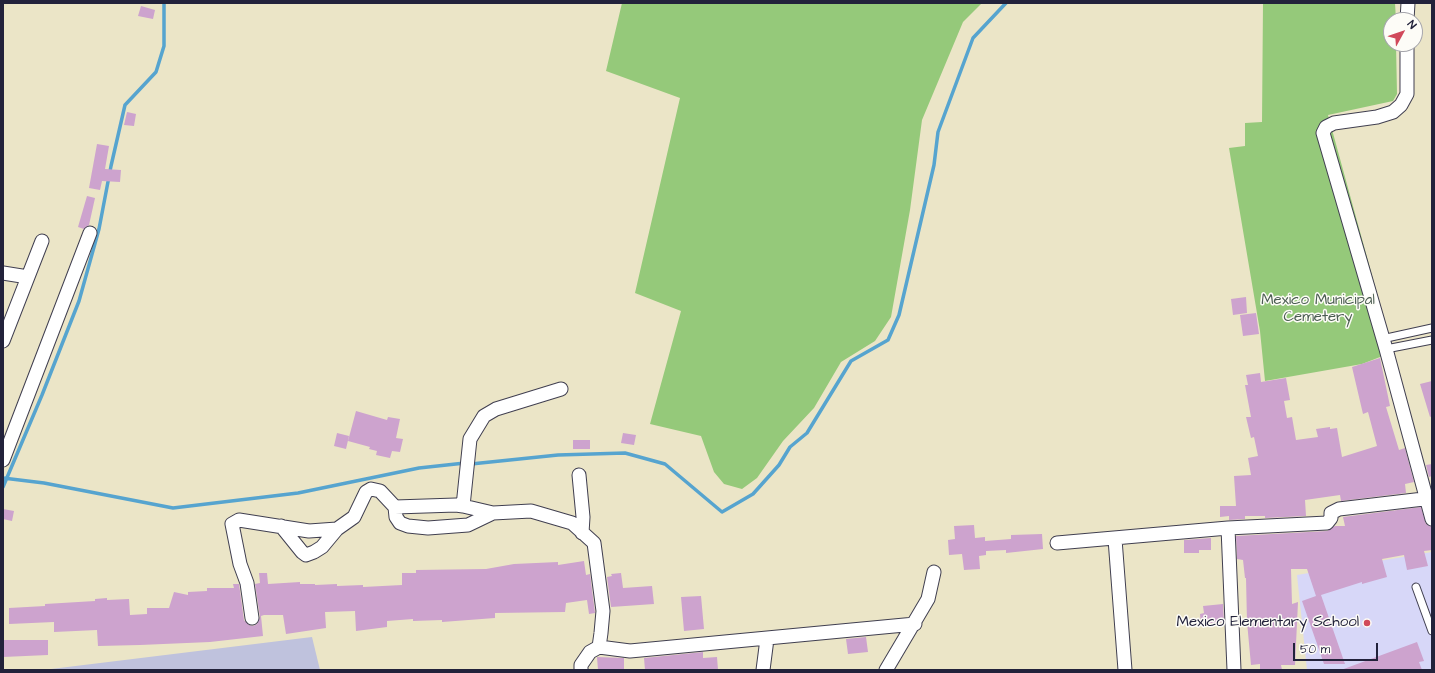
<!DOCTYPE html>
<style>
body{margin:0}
#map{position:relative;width:1435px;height:673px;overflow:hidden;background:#ebe5c7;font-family:"Architects Daughter",sans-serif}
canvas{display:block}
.frame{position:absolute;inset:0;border:4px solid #22223b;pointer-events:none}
.north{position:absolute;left:1383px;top:12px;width:40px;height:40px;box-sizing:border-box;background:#fdfcf7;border:1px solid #a5a5ac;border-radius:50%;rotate:50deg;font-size:11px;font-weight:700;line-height:16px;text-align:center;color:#22223b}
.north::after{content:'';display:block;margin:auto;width:14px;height:18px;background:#d1495b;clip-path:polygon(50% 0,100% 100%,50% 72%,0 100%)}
.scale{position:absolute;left:1293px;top:643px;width:85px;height:18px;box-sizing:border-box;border:2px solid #22223b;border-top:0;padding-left:5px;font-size:12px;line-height:14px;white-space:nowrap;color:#22223b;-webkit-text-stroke:3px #fdfcf7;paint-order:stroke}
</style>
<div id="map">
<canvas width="1435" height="673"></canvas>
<div class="frame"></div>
<div class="north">N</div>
<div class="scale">50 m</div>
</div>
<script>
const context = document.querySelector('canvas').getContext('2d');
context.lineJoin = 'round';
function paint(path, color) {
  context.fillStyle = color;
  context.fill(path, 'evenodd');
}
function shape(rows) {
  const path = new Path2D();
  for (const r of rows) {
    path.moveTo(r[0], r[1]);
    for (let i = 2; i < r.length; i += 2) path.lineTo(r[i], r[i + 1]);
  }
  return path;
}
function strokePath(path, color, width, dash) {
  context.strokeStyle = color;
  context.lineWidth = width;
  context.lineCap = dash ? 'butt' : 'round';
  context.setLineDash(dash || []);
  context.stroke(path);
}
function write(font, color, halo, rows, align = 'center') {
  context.font = font + ' "Architects Daughter",sans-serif';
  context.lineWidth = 3;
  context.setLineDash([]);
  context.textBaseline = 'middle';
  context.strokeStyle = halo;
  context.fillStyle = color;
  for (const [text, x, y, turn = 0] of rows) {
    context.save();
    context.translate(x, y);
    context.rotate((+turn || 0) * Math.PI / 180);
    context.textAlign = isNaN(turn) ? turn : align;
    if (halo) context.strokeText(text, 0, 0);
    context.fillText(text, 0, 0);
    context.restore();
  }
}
paint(shape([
 [1432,552,1432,670,1307,670,1297,575]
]), '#d7d7f8');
paint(shape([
 [312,637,320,670,43,670]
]), '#bfc2dd');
paint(shape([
 [622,3,982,3,963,22,922,120,910,210,891,317,875,341,841,362,814,408,783,441,757,478,742,489,724,484,714,472,701,436,650,424,681,311,635,293,680,98,606,71],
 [1263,3,1395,3,1396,20,1391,20,1391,44,1396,44,1397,94,1393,101,1328,115,1393,352,1362,364,1265,381,1260,331,1229,148,1245,146,1245,123,1262,122]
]), '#95c97a');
strokePath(shape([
 [471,464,558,455,625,453,665,464,722,512,753,494,779,465,790,447,807,433,851,361,888,340,899,315,934,165,938,132,973,38,1006,3],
 [3,478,44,483,173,508,298,493,419,468,465,463],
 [3,487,42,395,79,301,99,229,111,166,125,105,156,72,164,46,164,3]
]), '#56a4cf', 3.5);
paint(shape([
 [141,6,155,10,153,19,138,16],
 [127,112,136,114,134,126,124,125],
 [97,144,109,146,105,169,121,170,120,182,102,181,100,190,89,188],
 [87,196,95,198,89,225,84,229,78,227],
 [1246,297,1247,313,1233,315,1231,299],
 [1256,313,1259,334,1243,336,1240,315],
 [1380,358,1390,406,1386,407,1399,450,1405,448,1414,482,1405,484,1406,493,1341,501,1340,495,1305,500,1306,516,1265,518,1265,516,1245,516,1245,519,1229,520,1229,516,1220,517,1220,506,1236,506,1234,476,1251,475,1248,458,1258,456,1254,437,1251,438,1246,417,1251,417,1245,385,1248,385,1246,375,1260,373,1261,382,1286,378,1290,400,1284,401,1287,418,1292,417,1296,440,1318,437,1316,429,1330,427,1330,429,1337,428,1342,457,1377,446,1368,412,1363,414,1352,367],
 [1432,381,1432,416,1430,417,1420,384],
 [356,411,387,420,388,417,400,419,396,438,403,439,400,452,392,451,390,458,376,455,377,451,369,449,370,447,348,441],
 [337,433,349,436,346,449,334,446],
 [623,433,636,435,634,445,621,443],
 [573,440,590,440,590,449,573,449],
 [1432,464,1432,476,1429,477,1426,465],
 [1421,507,1426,524,1432,527,1432,550,1424,551,1428,566,1407,570,1404,555,1382,559,1387,577,1362,584,1362,582,1321,595,1345,664,1324,664,1302,601,1316,596,1307,569,1291,569,1292,604,1298,602,1295,665,1281,665,1282,670,1260,670,1260,664,1251,665,1247,622,1246,578,1245,578,1243,560,1237,559,1236,536,1327,531,1335,526,1345,526,1343,517],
 [3,509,14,511,12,521,3,519],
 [974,525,975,538,985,537,985,541,1011,539,1011,535,1042,534,1043,549,1006,553,1006,550,986,551,986,555,979,556,980,569,964,570,962,554,949,555,948,540,955,539,954,526],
 [1211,538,1211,550,1199,550,1199,553,1184,553,1184,540],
 [584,561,586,575,590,574,595,613,589,614,587,600,566,603,565,612,495,613,495,618,442,622,442,620,413,621,413,619,387,621,387,627,356,631,355,611,325,612,326,628,286,634,283,615,264,615,261,616,263,636,210,642,140,645,98,646,97,630,54,632,54,622,9,624,9,608,45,606,45,604,95,601,95,599,107,598,107,600,129,599,130,615,147,614,147,608,169,608,174,592,188,595,188,592,207,591,207,588,234,588,233,584,239,584,244,620,249,625,253,626,257,624,260,617,255,584,260,583,259,573,267,573,268,584,300,582,300,584,315,584,315,585,337,584,337,586,363,585,363,587,402,585,402,573,416,573,416,570,486,569,514,564,558,562,558,565],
 [621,573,623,588,652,586,654,604,611,607,607,577,612,576,611,574],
 [701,596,704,629,684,631,681,597],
 [1223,604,1224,622,1201,624,1200,614,1204,613,1203,606],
 [866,637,868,652,848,654,846,639],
 [3,640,48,640,48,655,3,657],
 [1417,642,1424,661,1419,662,1422,670,1341,670],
 [703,652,703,658,717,657,718,670,645,670,644,658],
 [597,657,624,658,624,670,598,670]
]), '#cda3ce');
const lane = shape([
 [1382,339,1432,328],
 [1386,349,1432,340],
 [1416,587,1432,631]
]);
const street = shape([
 [1407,20,1408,3],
 [1407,44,1407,94,1401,105,1393,112,1377,117,1334,123,1326,127,1323,133,1386,349,1432,519],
 [3,273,28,277],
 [3,341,42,241],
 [561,389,496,409,484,416,470,439,463,506,493,513,531,511,572,523,594,543,603,611,601,633,599,647,590,652,581,665,581,670],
 [3,460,90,233],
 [579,475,583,517,582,533],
 [395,507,396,517,400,523,408,526,428,528,468,525,493,513],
 [281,526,302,552,306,555,314,552,322,547,337,529],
 [1115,539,1125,670],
 [1057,543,1228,528],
 [252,618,247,583,240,564,232,524,239,520,309,531,337,529,354,517,366,492,371,489,380,491,395,507,456,505,463,506],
 [599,647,630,651,915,624],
 [763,670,767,639],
 [886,670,928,599,934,572],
 [1234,670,1228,528,1327,523,1331,518,1331,513,1339,509,1432,498]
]);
strokePath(lane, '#403f50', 9);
strokePath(street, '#403f50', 15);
strokePath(lane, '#fff', 7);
strokePath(street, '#fff', 13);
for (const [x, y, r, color] of [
 [1367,623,4,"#d1495b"]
]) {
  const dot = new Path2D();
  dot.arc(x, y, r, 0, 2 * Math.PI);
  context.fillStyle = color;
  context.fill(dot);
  strokePath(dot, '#fdfcf7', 1.5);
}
write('15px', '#4a5c51', '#fdfcf7', [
 ["Mexico Municipal",1318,301],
 ["Cemetery",1318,318]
]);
write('15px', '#22223b', '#fdfcf7', [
 ["Mexico Elementary School",1359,623]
], 'right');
</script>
